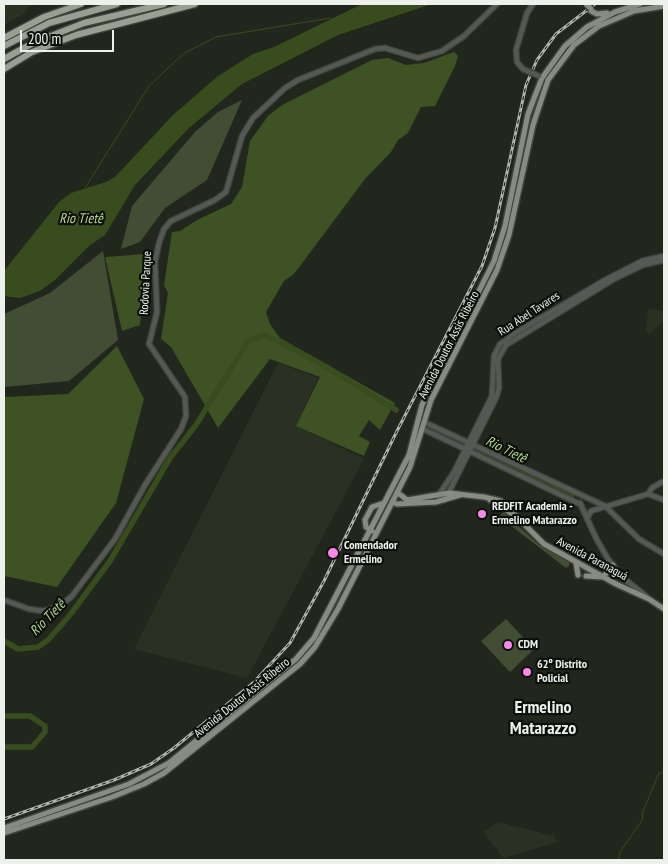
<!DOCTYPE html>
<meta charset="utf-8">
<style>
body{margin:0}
#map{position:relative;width:668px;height:864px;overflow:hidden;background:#22271e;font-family:"PT Sans Narrow",sans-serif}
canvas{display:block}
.frame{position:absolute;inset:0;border:5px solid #eef1eb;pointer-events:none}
.scale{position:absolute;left:20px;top:30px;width:94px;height:22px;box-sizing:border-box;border:2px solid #eef1eb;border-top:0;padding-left:6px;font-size:15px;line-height:18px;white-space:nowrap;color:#eef1eb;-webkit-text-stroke:4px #0d0f0b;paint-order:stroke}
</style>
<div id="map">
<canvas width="668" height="864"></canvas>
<div class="frame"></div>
<div class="scale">200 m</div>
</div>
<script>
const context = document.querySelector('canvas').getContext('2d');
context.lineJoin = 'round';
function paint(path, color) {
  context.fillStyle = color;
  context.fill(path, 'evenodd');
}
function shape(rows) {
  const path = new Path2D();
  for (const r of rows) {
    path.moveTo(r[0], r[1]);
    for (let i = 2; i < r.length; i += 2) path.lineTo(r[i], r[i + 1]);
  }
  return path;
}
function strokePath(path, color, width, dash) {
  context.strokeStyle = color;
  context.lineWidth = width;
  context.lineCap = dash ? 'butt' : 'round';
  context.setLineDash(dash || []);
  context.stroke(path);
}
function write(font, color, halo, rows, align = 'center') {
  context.font = font + ' "PT Sans Narrow",sans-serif';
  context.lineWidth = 4.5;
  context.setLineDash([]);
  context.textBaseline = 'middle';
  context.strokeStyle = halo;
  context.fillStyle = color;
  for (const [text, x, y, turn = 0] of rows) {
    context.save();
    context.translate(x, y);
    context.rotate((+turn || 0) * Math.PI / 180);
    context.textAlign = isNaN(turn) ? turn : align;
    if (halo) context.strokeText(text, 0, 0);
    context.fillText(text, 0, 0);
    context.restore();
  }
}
paint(shape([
 [4,4,30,4,24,14,4,25],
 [648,309,664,311,663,322,649,334,646,332],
 [278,363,318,378,296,426,364,459,247,678,134,649],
 [498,822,554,836,558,842,503,858,484,832]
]), '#2a3123');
paint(shape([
 [242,100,207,180,165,208,140,242,121,249,132,206,195,132,218,112],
 [103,251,118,340,69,381,4,387,4,314,50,293],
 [504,513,535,541,570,563,569,566,566,568,501,518,501,514],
 [506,619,534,649,510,672,481,641]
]), '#424e33');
paint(shape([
 [454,52,458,56,455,66,435,106,421,107,408,133,398,140,391,152,365,179,294,274,284,281,266,312,270,324,280,338,395,403,380,430,369,420,359,436,370,442,364,456,296,426,320,377,270,359,218,428,171,347,161,339,168,293,164,285,172,232,180,231,197,220,231,204,242,187,250,141,268,116,282,105,372,60,388,58,406,65,424,63],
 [145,254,140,325,122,331,105,257],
 [117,346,144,399,116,503,57,587,4,576,4,397,68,394]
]), '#3e5223');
paint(shape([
 [362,4,432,4,338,35,242,84,189,128,135,185,105,235,90,245,55,280,40,291,20,298,4,296,4,271,59,202,71,193,106,182,115,177,173,115,218,76,253,54,274,47]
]), '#394c1d');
strokePath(shape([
 [85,188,149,86,183,54,216,37,331,18],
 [618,860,620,852,643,819,642,814,659,773,664,773]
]), '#394c1d', 1);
strokePath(shape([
 [428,427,572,496],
 [4,641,18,649,38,647,48,640,70,615,110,561,170,458,196,425,248,341,264,335,282,343,330,369,396,410],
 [4,716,30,716,45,726,45,732,32,747,4,747]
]), '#394c1d', 5.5);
const minor = shape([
 [523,69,517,62,516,50,527,13,533,4],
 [424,422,605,506,639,539,664,554],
 [423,429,580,504],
 [648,494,652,488,662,482],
 [648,494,664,500],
 [438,496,454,472,492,396,494,356,500,344,517,332,605,280,642,261,664,256],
 [445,500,496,398,499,388,498,359,506,345,614,279,643,265,664,260],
 [580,503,596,538,608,559,622,577,646,596],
 [587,519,591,511,648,494],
 [4,600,29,609,43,611,60,606,72,596,115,539,145,485,181,429,186,416,185,397,149,344,157,312,155,262,159,243,164,229,171,221,215,200,226,192,242,136,253,118,285,88,298,80,375,49,385,48,418,58,442,51,464,36,497,4]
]);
const major = shape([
 [591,11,597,14,607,13],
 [397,492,407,500,449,493,484,497,501,501,544,544,616,584,649,599,664,609],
 [490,500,512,514],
 [392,502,397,504,436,502,460,495],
 [372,531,366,527,365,520,372,507,384,503],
 [576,563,578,575],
 [586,576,603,577,613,565],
 [4,828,129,784,169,763,296,659,314,638,409,455,422,405,494,261,505,226,528,114,542,78,565,46,587,27,615,12,640,4],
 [4,833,112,797,144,784,164,773,300,664,315,647,338,609,410,467,431,400,497,270,509,235,533,125,548,80,574,45,599,26,634,11,664,6]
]);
const highway = shape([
 [4,38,44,17,81,4],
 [4,46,49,23,117,4],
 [4,59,33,43,84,23,164,4],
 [4,69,32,52,76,35,195,4]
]);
strokePath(minor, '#3f433b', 7);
strokePath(major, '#3f433b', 8);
strokePath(highway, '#3f433b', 9);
strokePath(minor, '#565854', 4.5);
strokePath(major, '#878b82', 5);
strokePath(highway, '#9a9f94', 6);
const rail = shape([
 [4,819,114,780,151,764,174,748,253,683,290,643,324,581,397,431,482,266,495,228,526,85,537,60,556,34,595,4]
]);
strokePath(rail, '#b0b4ad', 3);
strokePath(rail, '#0d0f0b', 1, [4]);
const minorBridge = shape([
 [523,69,539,76]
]);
const majorBridge = shape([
 [586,4,591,9]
]);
strokePath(minorBridge, '#3f433b', 7, []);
strokePath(majorBridge, '#3f433b', 8, []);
strokePath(minorBridge, '#565854', 4.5);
strokePath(majorBridge, '#878b82', 5);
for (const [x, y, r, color] of [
 [482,514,5,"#f888ea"],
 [333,553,6,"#f888ea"],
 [508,645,5,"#f888ea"],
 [527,672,5,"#f888ea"]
]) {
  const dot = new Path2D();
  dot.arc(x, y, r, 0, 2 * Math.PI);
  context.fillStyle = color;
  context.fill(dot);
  strokePath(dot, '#0d0f0b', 2);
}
write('12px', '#eef1eb', '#0d0f0b', [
 ["Rodovia Parque",146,283,-87],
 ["Rua Abel Tavares",529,314,-33],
 ["Avenida Doutor Assis Ribeiro",449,345,-63],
 ["Avenida Paranaguá",592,559,28],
 ["Avenida Doutor Assis Ribeiro",242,698,-39]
]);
write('bold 12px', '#eef1eb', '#0d0f0b', [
 ["REDFIT Academia -",492,507],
 ["Ermelino Matarazzo",492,521],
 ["Comendador",344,546],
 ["Ermelino",344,560],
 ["CDM",518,645],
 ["62º Distrito",537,665],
 ["Policial",537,679]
], 'left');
write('italic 14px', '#b8d98e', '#0d0f0b', [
 ["Rio Tietê",81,219],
 ["Rio Tietê",506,450,26],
 ["Rio Tietê",48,618,-46]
]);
write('bold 18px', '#eef1eb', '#0d0f0b', [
 ["Ermelino",543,708],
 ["Matarazzo",543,729]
]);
</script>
